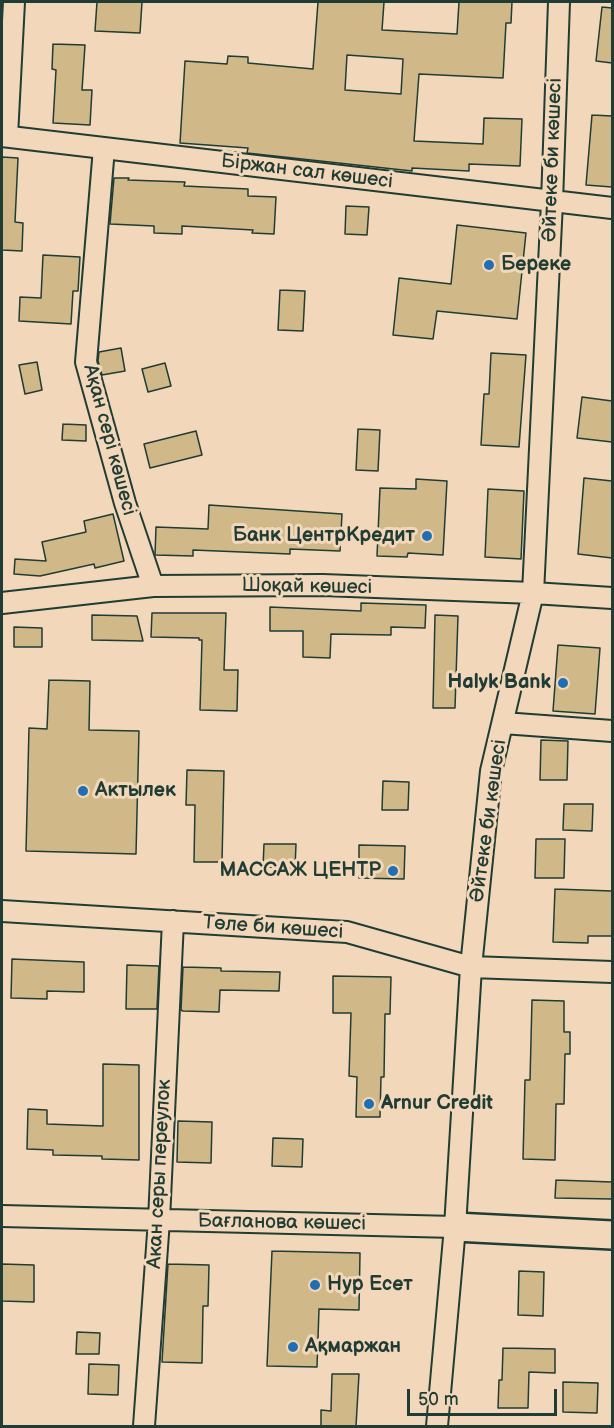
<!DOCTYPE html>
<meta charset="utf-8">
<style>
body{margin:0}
#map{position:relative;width:614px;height:1428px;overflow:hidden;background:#f3d7ba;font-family:"Balsamiq Sans",sans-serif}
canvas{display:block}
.frame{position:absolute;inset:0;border:3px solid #1f3d34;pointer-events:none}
.scale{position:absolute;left:407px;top:1389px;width:150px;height:27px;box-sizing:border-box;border:3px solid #1f3d34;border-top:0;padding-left:8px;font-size:18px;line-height:21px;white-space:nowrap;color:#1f3d34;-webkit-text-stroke:4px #f3d7ba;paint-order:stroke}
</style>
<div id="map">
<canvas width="614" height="1428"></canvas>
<div class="frame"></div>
<div class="scale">50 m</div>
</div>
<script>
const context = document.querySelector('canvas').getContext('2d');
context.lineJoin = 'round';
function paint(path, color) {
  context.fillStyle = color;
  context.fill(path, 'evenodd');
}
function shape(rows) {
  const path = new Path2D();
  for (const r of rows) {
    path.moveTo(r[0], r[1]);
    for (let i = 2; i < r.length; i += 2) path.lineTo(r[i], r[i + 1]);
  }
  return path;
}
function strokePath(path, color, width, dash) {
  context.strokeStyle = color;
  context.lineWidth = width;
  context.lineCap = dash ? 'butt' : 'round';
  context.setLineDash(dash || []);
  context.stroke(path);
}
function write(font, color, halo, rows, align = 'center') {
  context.font = font + ' "Balsamiq Sans",sans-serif';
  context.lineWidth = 6;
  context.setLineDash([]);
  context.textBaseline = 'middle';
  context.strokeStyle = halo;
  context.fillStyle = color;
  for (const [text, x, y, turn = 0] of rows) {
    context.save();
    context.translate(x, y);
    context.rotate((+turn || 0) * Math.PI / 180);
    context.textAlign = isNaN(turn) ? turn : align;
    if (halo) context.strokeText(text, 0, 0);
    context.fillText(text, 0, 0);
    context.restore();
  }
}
const building = shape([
 [97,2,142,2,140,33,95,31,97,2],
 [318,2,384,2,382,30,457,34,459,2,512,2,511,23,506,23,503,78,419,74,414,141,483,144,484,118,522,119,520,166,469,164,469,171,412,168,412,171,247,153,248,148,180,143,185,61,227,64,228,56,248,57,248,63,313,69,318,2],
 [347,55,403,59,401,94,345,90,347,55],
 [602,7,612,8,612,63,596,61,602,7],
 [53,44,85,45,82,90,92,90,90,125,53,123,56,70,52,69,53,44],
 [592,115,612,116,612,187,586,185,592,115],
 [2,157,18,158,15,222,23,223,22,251,2,250,2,157],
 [114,178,129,178,128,180,185,182,184,186,248,189,248,196,276,197,274,234,252,233,253,230,182,226,182,234,154,233,154,226,110,224,114,178],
 [346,206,369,207,367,235,345,234,346,206],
 [457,225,526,233,517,319,437,311,433,339,393,335,399,278,451,284,457,225],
 [43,255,80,257,78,291,73,291,71,324,19,321,20,297,41,298,43,255],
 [280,290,305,291,303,331,278,330,280,290],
 [121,348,125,371,102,375,98,361,99,352,121,348],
 [491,353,526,355,519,447,481,445,484,394,489,394,491,353],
 [37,362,42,390,25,394,19,365,37,362],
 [165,363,171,386,148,392,142,369,165,363],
 [582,397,612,401,612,442,577,438,582,397],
 [63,424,86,425,86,441,62,440,63,424],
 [358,429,380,430,378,471,356,470,358,429],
 [196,431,202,455,150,468,144,444,196,431],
 [584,478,612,481,612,558,578,554,584,478],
 [416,479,447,481,443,555,408,553,407,557,377,556,380,488,416,489,416,479],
 [488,489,524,491,521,559,485,557,488,489],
 [209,505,342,514,340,551,290,549,290,554,193,550,193,556,155,555,156,527,208,529,209,505],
 [113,514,124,561,95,568,94,564,40,576,14,574,15,559,46,561,42,542,86,532,84,521,113,514],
 [361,603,426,605,425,628,391,627,391,635,331,634,330,658,303,657,303,631,270,631,270,607,361,611,361,603],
 [152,613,226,613,224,670,238,670,237,711,200,710,202,640,199,640,199,638,151,637,152,613],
 [92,615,137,616,143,641,92,640,92,615],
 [435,615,458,616,455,708,433,708,435,615],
 [14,627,42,628,42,647,14,647,14,627],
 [558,645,600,648,595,714,553,711,558,645],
 [49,680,90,681,89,730,139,731,136,854,26,851,29,728,47,729,49,680],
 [541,740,568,741,567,780,540,780,541,740],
 [187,770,224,771,222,862,194,862,195,805,186,805,187,770],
 [383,781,409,782,408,810,382,810,383,781],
 [564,804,593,804,592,831,563,830,564,804],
 [536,839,565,839,564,878,535,878,536,839],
 [264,844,296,844,295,868,263,867,264,844],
 [359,845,405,846,404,879,359,878,359,845],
 [555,889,612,891,612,936,588,936,588,943,553,942,555,889],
 [12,959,84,962,84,992,47,991,47,999,11,998,12,959],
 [127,965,159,966,157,1009,126,1009,127,965],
 [183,967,221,968,221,971,280,972,279,991,220,990,219,1012,183,1011,181,1010,183,967],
 [333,976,391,977,390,1014,385,1014,384,1077,381,1077,380,1117,356,1117,357,1077,349,1076,351,1013,333,1013,333,976],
 [532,1000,564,1001,564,1032,570,1032,570,1054,565,1054,564,1104,556,1104,555,1160,523,1159,525,1080,530,1080,532,1000],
 [103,1064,139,1065,139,1160,102,1159,102,1156,53,1155,53,1150,27,1149,28,1109,47,1110,47,1124,103,1126,103,1064],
 [178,1121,212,1122,211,1163,177,1162,178,1121],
 [273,1138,303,1139,302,1167,272,1166,273,1138],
 [556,1180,612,1182,612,1199,555,1198,556,1180],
 [272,1251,360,1253,359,1310,319,1309,317,1367,267,1366,272,1251],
 [2,1264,34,1265,34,1302,2,1301,2,1264],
 [168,1264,209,1265,208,1306,203,1306,202,1363,162,1362,168,1264],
 [519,1271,544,1272,543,1316,518,1315,519,1271],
 [77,1332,100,1333,99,1354,76,1354,77,1332],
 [503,1348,555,1349,555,1373,529,1372,528,1408,498,1408,499,1380,502,1380,503,1348],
 [89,1364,119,1365,118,1395,88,1394,89,1364],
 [332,1374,359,1374,356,1426,321,1426,321,1410,331,1411,332,1374],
 [563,1382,598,1383,597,1413,563,1412,563,1382]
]);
paint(building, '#d1b888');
strokePath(building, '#1f3d34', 1.5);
const street = shape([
 [2,136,612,208],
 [7,136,14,2],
 [104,148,86,362,125,503,153,586],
 [2,603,153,586,323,585,533,593,612,598],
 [503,723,612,731],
 [2,911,347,932,471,967,612,972],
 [2,1216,455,1227],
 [144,1426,159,1220,173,921],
 [437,1426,455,1227,471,967,491,771,533,593,552,202,559,2]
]);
const secondary = shape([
 [455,1227,612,1235]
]);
strokePath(street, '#1f3d34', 24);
strokePath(secondary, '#1f3d34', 32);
strokePath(street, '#f3d7ba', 20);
strokePath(secondary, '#f3d7ba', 27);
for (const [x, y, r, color] of [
 [489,265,6,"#1f6fb2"],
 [427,536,6,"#1f6fb2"],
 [563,683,6,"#1f6fb2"],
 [83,791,6,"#1f6fb2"],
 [393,871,6,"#1f6fb2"],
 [369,1104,6,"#1f6fb2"],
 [315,1285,6,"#1f6fb2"],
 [293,1347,6,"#1f6fb2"]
]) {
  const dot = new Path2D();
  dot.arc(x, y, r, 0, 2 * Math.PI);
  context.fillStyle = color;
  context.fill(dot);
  strokePath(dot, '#f3d7ba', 2);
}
write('20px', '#1f3d34', '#f3d7ba', [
 ["Әйтеке би көшесі",553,160,-88],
 ["Біржан сал көшесі",307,172,7],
 ["Ақан сері көшесі",109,440,75],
 ["Шоқай көшесі",307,587,1],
 ["Әйтеке би көшесі",489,821,-82],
 ["Төле би көшесі",273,928,4],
 ["Акан серы переулок",160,1174,-87],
 ["Бағланова көшесі",282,1223,1]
]);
write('bold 20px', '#1f3d34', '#f3d7ba', [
 ["Береке",501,265],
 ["Банк ЦентрКредит",415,536,"right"],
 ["Halyk Bank",551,683,"right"],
 ["Актылек",95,791],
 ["МАССАЖ ЦЕНТР",381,871,"right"],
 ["Arnur Credit",381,1104],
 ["Нур Есет",327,1285],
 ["Ақмаржан",305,1347]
], 'left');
</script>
